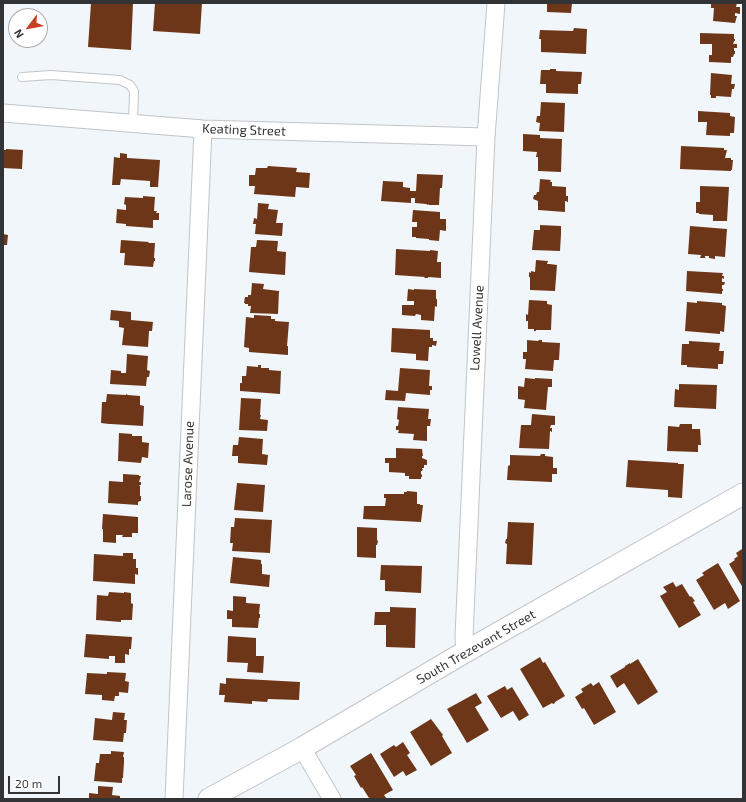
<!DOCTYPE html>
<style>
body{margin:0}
#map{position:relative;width:746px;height:802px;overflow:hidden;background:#f1f6fa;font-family:"Exo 2",sans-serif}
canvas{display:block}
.frame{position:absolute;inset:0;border:4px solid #313335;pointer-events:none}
.north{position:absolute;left:8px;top:8px;width:40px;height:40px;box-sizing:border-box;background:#fff;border:1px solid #adadae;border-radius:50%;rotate:238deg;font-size:11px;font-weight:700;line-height:16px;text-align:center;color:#313335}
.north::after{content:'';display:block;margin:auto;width:14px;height:18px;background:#c93e21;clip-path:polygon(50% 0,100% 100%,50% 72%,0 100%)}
.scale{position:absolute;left:8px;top:776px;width:52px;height:18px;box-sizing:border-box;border:2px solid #313335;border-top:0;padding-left:5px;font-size:12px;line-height:14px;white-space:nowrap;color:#313335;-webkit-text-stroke:3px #fff;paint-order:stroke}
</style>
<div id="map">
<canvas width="746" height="802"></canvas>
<div class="frame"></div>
<div class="north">N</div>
<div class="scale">20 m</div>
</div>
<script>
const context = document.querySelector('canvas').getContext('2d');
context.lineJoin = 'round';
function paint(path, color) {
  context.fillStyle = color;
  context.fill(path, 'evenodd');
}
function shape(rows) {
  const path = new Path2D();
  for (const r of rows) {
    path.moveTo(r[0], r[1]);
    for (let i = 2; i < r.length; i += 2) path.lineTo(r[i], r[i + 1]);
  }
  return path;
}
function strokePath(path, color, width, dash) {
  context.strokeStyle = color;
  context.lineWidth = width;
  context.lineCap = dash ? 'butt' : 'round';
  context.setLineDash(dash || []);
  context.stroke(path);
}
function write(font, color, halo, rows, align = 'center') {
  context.font = font + ' "Exo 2",sans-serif';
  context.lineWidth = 4;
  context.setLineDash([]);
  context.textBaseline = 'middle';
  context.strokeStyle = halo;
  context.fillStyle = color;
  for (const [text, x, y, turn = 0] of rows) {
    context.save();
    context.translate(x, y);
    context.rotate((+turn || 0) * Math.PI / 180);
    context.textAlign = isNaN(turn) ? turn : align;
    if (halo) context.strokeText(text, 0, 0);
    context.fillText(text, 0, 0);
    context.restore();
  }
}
paint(shape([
 [91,3,133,3,131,50,88,47],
 [155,3,202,3,200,34,153,31],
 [547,3,572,3,571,13,547,12],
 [711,3,737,3,736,7,740,7,740,14,735,13,735,16,737,16,735,23,713,21,714,8,711,8],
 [574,28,587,29,586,54,541,52,541,39,539,39,540,30,573,31],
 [700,33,734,34,734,39,735,39,735,41,734,41,733,44,737,44,737,48,734,48,734,51,735,51,735,54,734,54,733,57,731,57,731,63,709,62,709,55,712,55,712,44,700,44],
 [550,69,556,69,556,71,582,72,581,84,578,84,578,94,546,93,546,84,540,84,541,70,550,70],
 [711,73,732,75,731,84,735,84,734,89,732,89,731,97,716,96,716,98,711,98,711,95,710,95],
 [541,102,565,103,564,132,539,131,540,123,536,122,537,116,540,116],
 [698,111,730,113,730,116,735,117,734,133,730,133,730,136,706,135,707,122,698,122],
 [523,134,540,135,540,138,562,139,561,172,538,171,538,157,536,157,537,152,523,151],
 [681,146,724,148,724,150,727,150,725,158,731,158,731,160,733,160,732,170,731,170,731,171,680,169],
 [6,149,23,150,22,169,3,168,4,160,3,160,3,150,6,150],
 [120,153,127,154,127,158,160,160,158,187,150,187,150,181,121,179,120,185,112,185,114,157,120,158],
 [268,166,297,168,296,172,310,173,309,188,296,187,295,197,254,194,255,186,249,186,249,175,255,175,256,168,267,168],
 [417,174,443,175,442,188,440,188,439,205,429,205,429,204,428,205,426,204,415,203,415,198,411,198,411,203,381,201,383,181,403,182,403,187,410,188,410,191,416,191],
 [540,179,551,180,550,182,552,182,552,186,566,187,566,196,568,196,568,202,565,201,565,212,538,210,538,201,533,199,534,195,536,195,537,192,539,192],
 [700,186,729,187,727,221,713,221,713,215,699,214,699,213,696,213,696,202,700,202],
 [143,196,155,197,154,211,157,211,156,213,159,213,159,220,153,220,153,228,126,226,126,224,116,223,117,209,126,210,126,205,124,204,125,197,143,198],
 [258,203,269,204,268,209,278,210,276,223,283,223,282,236,255,234,256,224,253,224,254,218,257,219],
 [413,210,440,212,440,219,446,219,446,231,440,230,439,241,429,240,429,239,416,238,416,237,412,237,412,227,417,227,417,222,412,222],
 [540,225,561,226,561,234,560,251,532,250,534,230,540,230],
 [690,226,727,229,725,257,715,256,715,259,709,258,709,256,705,256,705,258,700,258,701,255,688,254],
 [3,234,8,235,7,245,3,245],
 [121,240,149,242,148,243,155,243,154,258,155,258,155,261,154,261,153,267,124,265,125,253,120,253],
 [257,240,278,241,277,251,286,252,285,275,249,272,251,247,256,247],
 [396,249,430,251,430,250,438,251,437,262,441,262,441,278,428,277,428,278,424,278,425,277,395,275],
 [536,260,548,261,547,264,550,264,557,265,555,291,530,290,530,277,529,277,529,272,531,273,531,271,535,272],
 [687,271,723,273,722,276,724,276,724,279,722,278,722,282,725,282,724,285,722,285,722,289,723,289,723,291,722,291,722,294,686,291],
 [252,283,264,284,263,289,279,291,278,314,250,313,251,306,248,306,248,304,245,304,245,303,244,303,245,297,248,297,248,295,251,295],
 [408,289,414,290,414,289,436,290,436,299,437,299,437,307,435,306,434,321,421,320,421,315,416,314,415,316,402,315,402,305,414,305,414,301,407,301],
 [529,300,547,301,547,304,552,305,551,330,536,330,536,331,534,331,534,329,528,329,528,321,526,321,526,314,528,315],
 [697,301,722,303,722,305,726,306,724,332,720,331,720,334,685,331,687,302,697,303],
 [111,310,131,312,131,320,153,322,152,331,149,331,148,347,122,345,124,328,119,327,119,321,110,320],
 [254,315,271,316,271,319,275,319,275,321,289,322,287,346,288,346,288,355,249,352,249,348,244,347,246,317,254,318],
 [392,328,430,330,430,338,433,338,433,341,437,341,436,346,432,345,432,347,429,347,428,361,416,360,416,354,391,352],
 [527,340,538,341,539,340,542,340,542,342,560,343,559,360,554,360,553,371,525,369,526,359,523,359,523,352,527,352],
 [689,341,720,343,719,351,724,351,723,364,718,364,718,369,687,367,687,365,681,365,682,344,689,344],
 [127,354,148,356,147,370,150,371,149,377,147,377,146,386,110,384,111,370,121,371,121,373,126,373],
 [258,365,261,365,261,368,269,368,269,370,281,371,280,394,240,391,240,383,242,383,242,376,246,376,247,366,258,367],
 [400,368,430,370,429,386,432,386,432,390,430,390,430,395,406,393,405,401,385,400,386,390,398,391],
 [525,378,535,379,535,378,552,379,552,387,548,387,546,410,524,408,525,400,518,399,518,386,524,387],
 [679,384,717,385,716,409,674,407,675,389,679,390],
 [107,394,126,395,126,394,128,395,140,396,140,405,144,406,143,426,111,424,109,424,101,423,102,402,106,402],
 [241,398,261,399,260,415,261,415,260,419,268,420,267,431,239,430],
 [398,407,429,409,428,419,431,419,430,426,427,426,427,441,413,440,414,434,398,433,399,430,396,430,396,426,398,426,399,420,397,419],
 [532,414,555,416,555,425,551,425,550,428,552,428,552,432,550,431,549,449,519,448,521,425,531,425],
 [680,424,692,424,692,429,700,429,701,445,698,445,698,452,667,451,668,426,679,427],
 [119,433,132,434,132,436,142,436,142,442,149,443,148,458,142,457,141,463,118,461],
 [239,437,263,439,262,454,268,455,267,465,238,463,238,456,232,456,233,445,238,445],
 [396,448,422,449,423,456,422,456,422,458,427,460,427,465,424,465,424,468,422,468,422,469,423,469,422,471,421,471,421,474,422,475,422,477,421,477,421,479,409,479,409,476,405,476,405,473,389,472,389,463,385,463,385,458,396,458],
 [541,454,545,454,545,456,553,457,553,468,557,468,557,474,552,474,552,482,507,480,508,466,510,465,510,455,540,456],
 [628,460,678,463,678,464,684,464,682,498,668,497,668,490,626,487],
 [123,474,139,475,139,476,141,476,139,482,141,482,141,485,139,485,140,486,140,496,141,496,141,501,140,501,138,502,138,505,108,503,109,481,123,482],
 [237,483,265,485,263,512,234,510],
 [407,491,417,492,417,504,420,504,420,505,423,505,421,522,363,519,364,506,385,506,386,498,384,498,384,494,404,494,404,492,407,492],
 [103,514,138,517,138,533,132,533,132,537,122,537,123,535,116,535,116,543,103,542,103,529,102,529],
 [235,518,272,520,270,553,232,551,233,543,230,543,231,527,234,527],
 [508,522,534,523,532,565,506,564,507,544,505,543,506,539,507,539],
 [357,527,377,528,377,540,378,541,377,545,376,545,376,558,357,557],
 [742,549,743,551,743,588,729,564,735,560,734,559,738,556,736,553],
 [123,553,133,553,133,559,136,559,136,568,138,568,138,575,135,574,135,584,93,581,94,554,123,556],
 [233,557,261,560,261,564,262,564,262,574,270,575,269,587,230,583],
 [718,563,740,601,728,609,725,603,714,610,696,580,704,575,702,573,705,571],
 [381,565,422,566,421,593,385,591,385,580,380,580],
 [673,582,676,587,682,584,690,597,691,596,695,601,693,602,701,615,679,628,660,596,667,592,663,587],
 [109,592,124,593,124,592,131,593,131,603,133,604,132,620,121,620,121,622,96,620,97,595,108,596],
 [233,596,246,597,246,603,260,604,259,614,260,614,260,618,259,618,258,628,232,627,232,619,227,619,227,610,233,611],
 [390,607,416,608,415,648,386,647,386,625,374,625,375,612,390,612],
 [86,634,132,637,131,649,129,649,129,655,125,654,125,663,115,663,115,656,109,656,109,659,84,657],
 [228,636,256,638,256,656,264,656,263,673,247,672,248,663,227,662],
 [540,657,543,663,545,662,565,696,555,702,555,703,553,704,552,703,543,708,520,669],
 [638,659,658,692,638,705,624,683,617,688,610,676,625,667,625,666,630,663,630,664],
 [107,672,126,673,125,681,129,682,128,693,119,692,119,696,115,696,114,701,102,700,102,695,85,694,87,673,107,674],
 [226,678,300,682,299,700,268,699,267,702,252,701,252,704,224,702,225,695,219,695,220,683,226,684],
 [599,682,616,712,594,725,584,708,582,709,575,697,583,692,581,689,591,683,593,686],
 [505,686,507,690,512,687,529,715,519,721,513,711,501,718,487,696],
 [476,693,482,703,475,707,489,730,467,743,447,709],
 [113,712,125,713,124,720,127,720,126,733,124,733,123,742,93,740,95,718,112,720],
 [431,719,443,735,442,736,452,753,431,766,410,732],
 [403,742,410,753,407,755,417,770,406,776,403,771,394,777,380,754,394,745,396,747],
 [111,751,124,752,123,757,124,757,124,762,123,778,122,778,122,783,94,781,96,763,99,763,100,754,111,754],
 [371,753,393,790,384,795,387,799,370,799,369,797,369,798,362,787,361,788,354,776,356,775,350,766],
 [98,786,113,787,112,795,120,796,120,799,89,799,89,793,98,794]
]), '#6e3618');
const service = shape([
 [22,77,51,75,120,80,130,85,134,91,133,123]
]);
const minor = shape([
 [3,113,203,129,486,137],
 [465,652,464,637,486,137,496,3],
 [302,748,332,799],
 [174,799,203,129]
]);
const tertiary = shape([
 [209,799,302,748,465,652,743,494]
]);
strokePath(service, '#c1c5ca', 10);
strokePath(minor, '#c1c5ca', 19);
strokePath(tertiary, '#c1c5ca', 23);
strokePath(service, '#fff', 8);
strokePath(minor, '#fff', 17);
strokePath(tertiary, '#fff', 21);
write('13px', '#313335', '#fff', [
 ["Keating Street",244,130,2],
 ["Lowell Avenue",477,328,-87],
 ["Larose Avenue",188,464,-88],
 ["South Trezevant Street",476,647,-30]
]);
</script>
